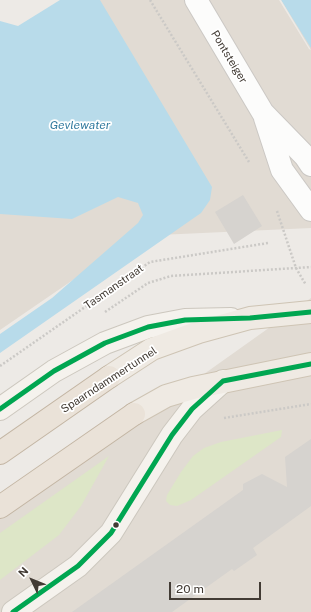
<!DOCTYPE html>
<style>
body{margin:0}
#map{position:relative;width:311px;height:612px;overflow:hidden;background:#edeae6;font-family:"Public Sans",sans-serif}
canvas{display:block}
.north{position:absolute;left:12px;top:560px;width:40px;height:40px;-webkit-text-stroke:3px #fff;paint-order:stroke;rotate:313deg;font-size:11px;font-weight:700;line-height:16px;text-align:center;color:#423b34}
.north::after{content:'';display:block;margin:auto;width:14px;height:18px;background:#423b34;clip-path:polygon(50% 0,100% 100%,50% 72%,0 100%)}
.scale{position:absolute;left:169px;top:582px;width:92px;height:18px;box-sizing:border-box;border:2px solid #423b34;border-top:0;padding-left:5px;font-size:12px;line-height:14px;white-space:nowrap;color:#423b34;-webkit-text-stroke:3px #fff;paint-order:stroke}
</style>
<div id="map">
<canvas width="311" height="612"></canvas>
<div class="north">N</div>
<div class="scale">20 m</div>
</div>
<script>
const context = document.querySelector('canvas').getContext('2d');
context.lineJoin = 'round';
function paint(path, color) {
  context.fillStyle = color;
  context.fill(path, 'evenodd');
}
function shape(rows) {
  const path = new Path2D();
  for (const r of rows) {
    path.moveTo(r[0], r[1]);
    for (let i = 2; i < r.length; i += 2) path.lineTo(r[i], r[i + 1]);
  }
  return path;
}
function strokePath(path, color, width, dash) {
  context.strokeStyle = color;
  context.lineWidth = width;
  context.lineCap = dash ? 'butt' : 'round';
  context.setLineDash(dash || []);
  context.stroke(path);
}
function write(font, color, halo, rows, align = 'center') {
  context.font = font + ' "Public Sans",sans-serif';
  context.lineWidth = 3.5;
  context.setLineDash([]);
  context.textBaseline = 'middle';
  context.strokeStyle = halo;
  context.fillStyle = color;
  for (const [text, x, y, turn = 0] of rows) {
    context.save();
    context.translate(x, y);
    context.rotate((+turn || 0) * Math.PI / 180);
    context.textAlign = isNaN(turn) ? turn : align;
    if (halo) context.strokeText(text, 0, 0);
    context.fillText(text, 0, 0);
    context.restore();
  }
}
paint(shape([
 [0,0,311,0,311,228,137,236,0,330],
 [311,298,311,612,0,612,0,519]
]), '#e1dbd3');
paint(shape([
 [282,430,281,437,191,500,177,506,170,505,166,501,167,495,181,472,193,456,204,448,221,442],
 [109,456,81,506,59,535,0,580,0,533]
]), '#dde6c7');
paint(shape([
 [0,0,100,0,212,187,210,200,201,213,0,353,0,334,52,298,138,223,143,215,138,203,118,197,72,219,0,214],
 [281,0,311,0,311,48]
]), '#b8dbea');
paint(shape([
 [0,0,60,0,18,26,0,21],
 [279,0,281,0,311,50,309,49]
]), '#edeae6');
paint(shape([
 [243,195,262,226,234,244,215,212],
 [311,439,311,506,253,548,257,555,234,571,232,569,172,612,72,612,243,490,243,484,262,474,287,487,285,457]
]), '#d6d3cf');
const street = shape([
 [196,0,263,113,305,156,311,165],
 [265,118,282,170,311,210]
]);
const secondary = shape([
 [0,409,54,371,105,343,148,327,185,320,231,319],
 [13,612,78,566,111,533,172,435,192,409,223,381]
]);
const primary = shape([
 [109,377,152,349,199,332,250,318,311,312],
 [134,414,166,396,193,388,311,364]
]);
const highway = shape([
 [0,453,109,377],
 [0,507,134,414]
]);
strokePath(street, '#cbc8c4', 24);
strokePath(secondary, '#ccc7be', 24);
strokePath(primary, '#cec4b4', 24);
strokePath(highway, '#c3b5a3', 24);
strokePath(shape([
 [150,0,249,162],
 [277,211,296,268,306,285],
 [105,312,148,283,171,276,311,267],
 [0,366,150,262,268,243],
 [224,418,311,404]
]), '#cbc9c6', 2.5, [2, 2]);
strokePath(street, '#fcfcfb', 22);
strokePath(secondary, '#f5f2ed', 22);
strokePath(primary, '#efeae3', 22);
strokePath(highway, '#eae2d8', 22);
strokePath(shape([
 [0,409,54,371,105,343,148,327,185,320,250,318,311,312],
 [13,612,78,566,111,533,172,435,192,409,223,381,311,364]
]), '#00a651', 5);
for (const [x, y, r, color] of [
 [116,525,3.5,"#423b34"]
]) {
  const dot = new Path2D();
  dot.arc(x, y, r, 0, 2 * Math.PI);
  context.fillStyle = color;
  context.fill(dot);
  strokePath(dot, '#fff', 1.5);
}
write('11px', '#423b34', '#fff', [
 ["Pontsteiger",229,57,59],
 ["Tasmanstraat",114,287,-35],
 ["Spaarndammertunnel",109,380,-33]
]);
write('italic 12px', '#337b9f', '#fff', [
 ["Gevlewater",80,125]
]);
</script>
